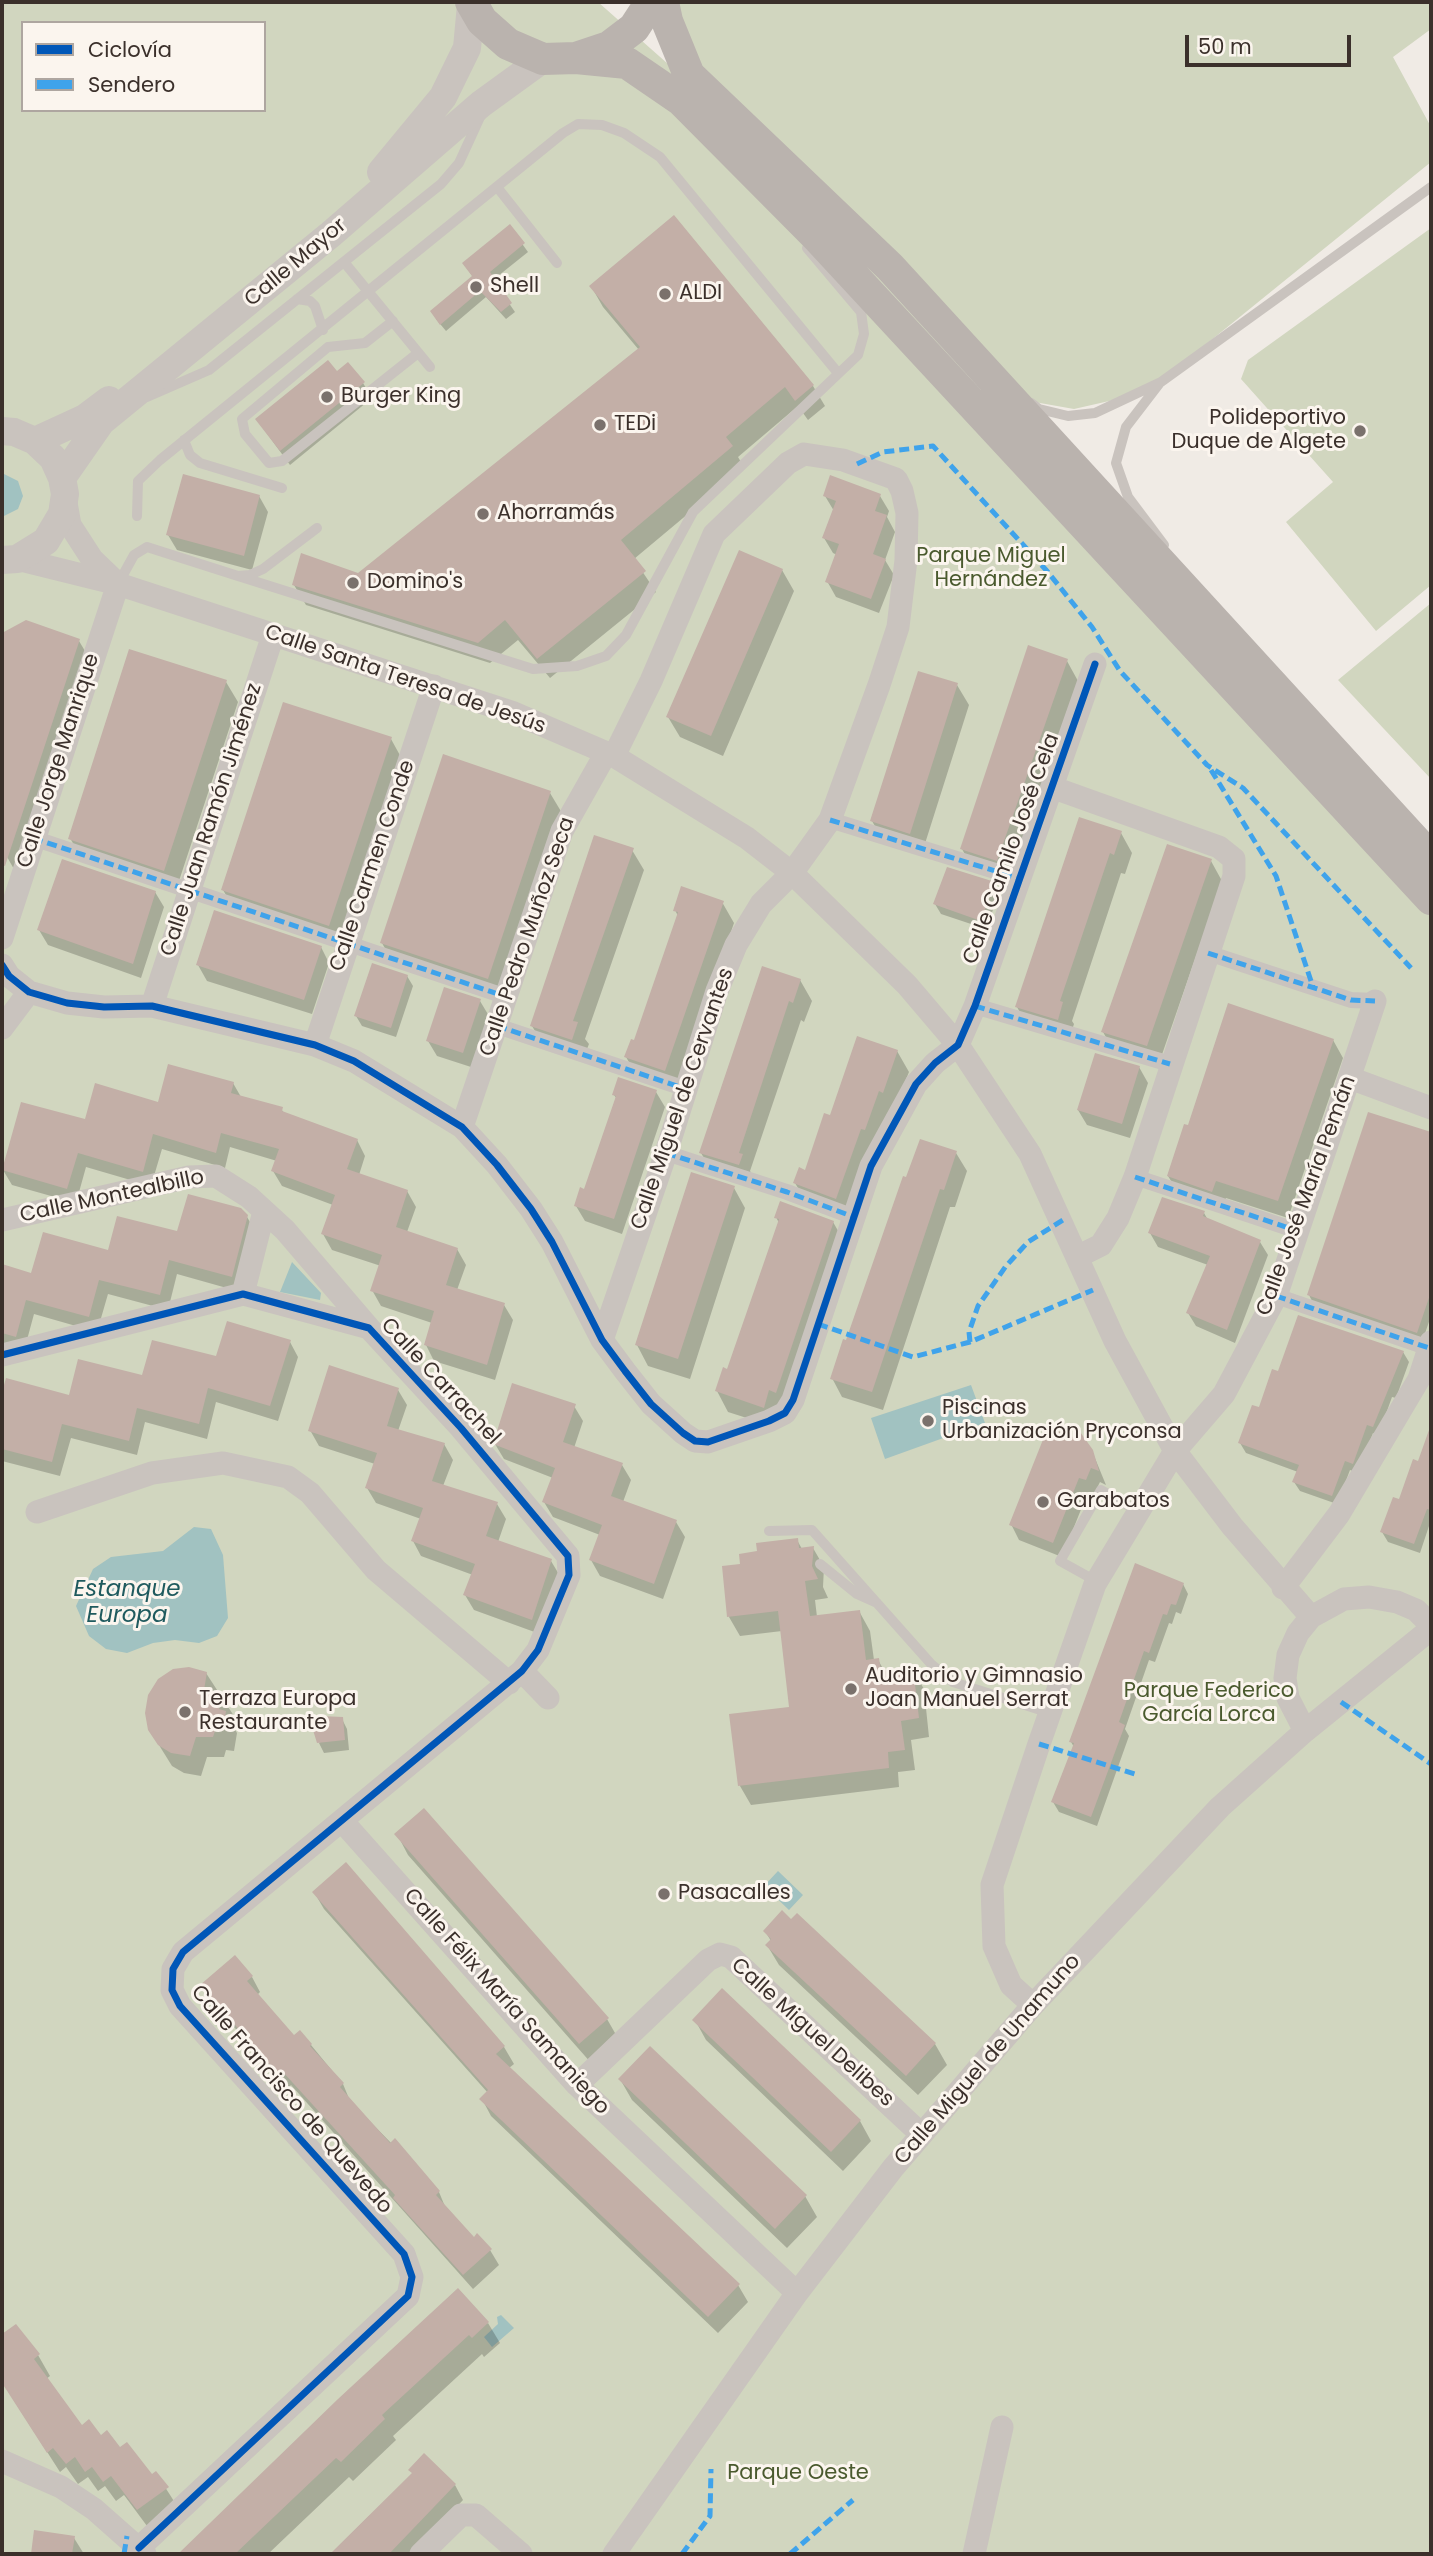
<!DOCTYPE html>
<meta charset="utf-8">
<style>
body{margin:0}
#map{position:relative;width:1433px;height:2556px;overflow:hidden;background:#f0ebe5;font-family:Poppins,sans-serif}
canvas{display:block}
.frame{position:absolute;inset:0;border:4px solid #3b302b;pointer-events:none}
.legend{position:absolute;left:21px;top:21px;width:245px;height:91px;box-sizing:border-box;background:#fbf5ee;border:2px solid #aea6a0;margin:0;padding:9px 12px;list-style:none;font-size:21px;color:#3b302b}
.legend li{display:flex;align-items:center;gap:14px;height:35px}
.legend b{width:35px;border:2px solid #aea6a0}
.scale{position:absolute;left:1185px;top:35px;width:166px;height:32px;box-sizing:border-box;border:4px solid #3b302b;border-top:0;padding-left:9px;font-size:21px;line-height:24px;white-space:nowrap;color:#3b302b;-webkit-text-stroke:5px #fbf5ee;paint-order:stroke}
</style>
<div id="map">
<canvas width="1433" height="2556"></canvas>
<div class="frame"></div>
<ul class="legend">
<li><b style="height:9px;background:#0057b8"></b>Ciclovía</li>
<li><b style="height:9px;background:#3fa3eb"></b>Sendero</li>
</ul>
<div class="scale">50 m</div>
</div>
<script>
const context = document.querySelector('canvas').getContext('2d');
context.lineJoin = 'round';
function paint(path, color) {
  context.fillStyle = color;
  context.fill(path, 'evenodd');
}
function shape(rows) {
  const path = new Path2D();
  for (const r of rows) {
    path.moveTo(r[0], r[1]);
    for (let i = 2; i < r.length; i += 2) path.lineTo(r[i], r[i + 1]);
  }
  return path;
}
function strokePath(path, color, width, dash) {
  context.strokeStyle = color;
  context.lineWidth = width;
  context.lineCap = dash ? 'butt' : 'round';
  context.setLineDash(dash || []);
  context.stroke(path);
}
function write(font, color, halo, rows, align = 'center') {
  context.font = font + ' Poppins,sans-serif';
  context.lineWidth = 6;
  context.setLineDash([]);
  context.textBaseline = 'middle';
  context.strokeStyle = halo;
  context.fillStyle = color;
  for (const [text, x, y, turn = 0] of rows) {
    context.save();
    context.translate(x, y);
    context.rotate((+turn || 0) * Math.PI / 180);
    context.textAlign = isNaN(turn) ? turn : align;
    if (halo) context.strokeText(text, 0, 0);
    context.fillText(text, 0, 0);
    context.restore();
  }
}
paint(shape([
 [2,2,598,2,755,141,695,79,662,2,1431,2,1431,29,1393,57,1431,127,1431,162,1162,380,1118,399,1074,409,1023,400,770,157,1431,887,1431,2554,2,2554],
 [23,23,264,23,264,110,23,110],
 [1431,228,1431,585,1376,631,1286,522,1333,482,1241,379,1248,360],
 [1431,603,1431,779,1338,680]
]), '#d1d6bf');
paint(shape([
 [2,473,18,481,23,496,18,509,2,517],
 [292,1262,321,1293,320,1300,280,1292],
 [971,1385,985,1423,885,1459,871,1418],
 [194,1527,211,1529,223,1555,228,1618,217,1636,199,1643,175,1640,153,1643,127,1653,106,1649,89,1636,76,1606,93,1569,111,1557,163,1551],
 [778,1871,803,1895,789,1910,764,1886],
 [501,2315,514,2328,492,2347,484,2337,498,2324,497,2317]
]), '#a1c2c1');
paint(shape([
 [510,227,528,252,493,280,515,312,506,319,486,297,446,331,436,319,473,277,464,264],
 [591,286,813,386,825,406,808,420,798,406,738,457,744,467,634,559,656,592,550,678,518,640,490,663,306,605,294,585,358,575,639,350,603,307],
 [337,374,363,383,372,398,290,465,257,420],
 [259,496,268,512,252,570,177,550,168,535],
 [825,496,880,496,889,511,887,517,895,532,885,560,894,575,879,613,836,597,827,581,837,555,833,553,824,538,834,511],
 [782,570,794,591,723,756,680,737,668,717],
 [26,622,79,641,91,661,19,878,2,848,2,635],
 [1067,661,1078,681,1009,880,973,869,962,849],
 [226,682,238,702,176,890,82,859,70,838],
 [957,685,969,705,922,853,884,842,872,821],
 [391,739,402,759,341,946,235,910,223,890],
 [550,793,562,813,499,999,393,963,382,943],
 [1121,833,1132,853,1125,874,1121,873,1072,1021,1074,1024,1069,1039,1028,1027,1017,1007],
 [632,850,644,870,585,1039,589,1044,583,1059,544,1046,532,1026],
 [1211,861,1222,881,1158,1066,1115,1053,1103,1032],
 [993,883,999,893,986,929,941,914,935,904],
 [155,892,164,907,141,978,48,945,39,930],
 [722,902,734,923,676,1090,638,1078,626,1057,635,1042,678,916,675,910],
 [321,947,329,963,312,1014,207,981,198,965],
 [407,976,413,986,396,1037,362,1026,356,1016],
 [800,980,812,1001,804,1022,801,1020,750,1171,753,1176,713,1173,701,1153],
 [480,1001,489,1016,471,1067,437,1056,428,1041],
 [1333,1040,1343,1058,1288,1218,1226,1198,1222,1209,1179,1194,1168,1176,1189,1127],
 [897,1051,909,1072,848,1219,807,1203,795,1183,806,1172,831,1117],
 [1139,1067,1148,1083,1130,1138,1087,1125,1078,1110],
 [233,1083,241,1097,281,1109,285,1114,357,1140,365,1156,359,1175,407,1191,416,1207,407,1232,457,1249,466,1265,457,1290,504,1305,513,1320,495,1380,434,1361,426,1345,432,1323,381,1306,372,1290,381,1266,332,1250,323,1234,333,1205,282,1186,273,1171,277,1161,230,1147,225,1168,162,1149,151,1186,86,1167,76,1203,12,1185,3,1170,86,1121],
 [656,1092,665,1107,622,1234,585,1221,576,1206,585,1191,617,1099,614,1095],
 [1369,1114,1431,1135,1431,1316,1422,1342,1314,1305,1309,1295],
 [956,1153,967,1171,955,1207,950,1207,883,1410,842,1397,832,1378,848,1342],
 [734,1188,745,1208,690,1379,648,1366,637,1345],
 [1204,1213,1208,1220,1260,1242,1268,1255,1235,1343,1196,1326,1188,1313,1208,1265,1158,1247,1150,1233],
 [247,1217,256,1232,241,1292,177,1274,168,1310,108,1294,97,1332,34,1314,24,1351,2,1345,2,1266,32,1275],
 [776,1217,833,1222,845,1243,775,1427,728,1412,717,1391,728,1371,779,1223],
 [290,1342,298,1357,278,1421,216,1402,207,1439,145,1422,137,1455,71,1438,60,1476,2,1461,2,1398,7,1380,70,1397],
 [1403,1352,1409,1362,1396,1398,1392,1397,1378,1436,1373,1433,1358,1473,1350,1470,1337,1504,1300,1491,1294,1482,1298,1472,1246,1453,1240,1443,1279,1374],
 [398,1390,407,1405,398,1431,444,1444,453,1460,443,1486,497,1504,506,1519,498,1542,551,1561,560,1576,540,1634,474,1610,465,1595,473,1575,421,1556,413,1541,421,1519,376,1503,367,1488,375,1464,319,1446,310,1430],
 [574,1406,583,1421,574,1448,622,1465,631,1480,623,1502,676,1522,685,1537,663,1599,600,1576,591,1560,600,1535,553,1517,544,1502,553,1478,504,1459,495,1444],
 [1431,1428,1431,1520,1420,1553,1388,1542,1382,1532,1419,1463],
 [1092,1451,1106,1485,1100,1482,1094,1494,1088,1492,1062,1557,1019,1540,1011,1524],
 [797,1540,802,1549,813,1548,824,1567,823,1587,828,1598,815,1600,817,1617,859,1611,870,1631,874,1660,878,1660,885,1672,912,1669,924,1689,929,1737,911,1740,915,1770,898,1772,899,1787,751,1805,740,1786,731,1715,791,1708,782,1631,740,1636,729,1617,742,1565,759,1553],
 [1183,1584,1188,1594,1181,1614,1176,1612,1172,1624,1169,1623,1155,1662,1149,1660,1125,1729,1129,1736,1097,1826,1059,1812,1053,1802,1074,1747,1071,1742],
 [206,1673,234,1716,232,1724,237,1733,234,1751,226,1750,224,1757,207,1757,201,1776,184,1773,172,1766,149,1729],
 [342,1719,347,1729,349,1750,324,1753,319,1743],
 [397,1834,607,2019,619,2040,592,2064,408,1855],
 [346,1865,504,2047,514,2064,509,2068,738,2285,748,2302,718,2333,491,2116,482,2099,488,2093,324,1909,314,1892],
 [765,1931,935,2044,947,2065,918,2095,779,1965,767,1945,771,1941],
 [252,1977,260,1992,257,1995,294,2037,300,2032,311,2045,343,2084,350,2101,439,2192,446,2209,474,2239,490,2250,499,2265,473,2289,291,2085,288,2088,211,2001,203,1985],
 [695,2020,860,2121,871,2141,843,2171,706,2040],
 [620,2079,805,2196,817,2217,787,2248,632,2100],
 [488,2323,500,2343,484,2357,482,2354,393,2436,396,2440,353,2481,349,2477,268,2554,183,2554,339,2400],
 [15,2326,38,2355,50,2376,46,2379,81,2428,120,2449,151,2477,156,2473,179,2509,150,2530,124,2495,116,2501,105,2486,98,2491,88,2477,78,2484,66,2467,60,2472,17,2405,2,2377,2,2337],
 [455,2485,463,2500,412,2554,331,2554,369,2516],
 [36,2532,74,2538,84,2554,32,2554]
]), '#0003');
paint(shape([
 [674,215,814,385,795,401,785,387,726,437,733,446,621,540,646,571,537,659,505,620,478,643,292,585,301,553,358,573,640,347,589,286],
 [510,224,525,243,490,272,512,303,501,312,480,291,440,325,430,311,472,276,462,263],
 [328,360,337,371,348,362,365,382,280,451,255,419],
 [183,474,260,495,244,556,166,535],
 [830,475,881,494,875,511,887,515,873,554,886,559,871,599,825,582,839,544,822,538,836,501,823,496],
 [739,550,783,569,711,736,666,717],
 [26,620,80,639,5,866,2,865,2,633],
 [1028,645,1068,659,997,861,960,849],
 [129,649,227,680,164,871,68,839],
 [918,671,958,683,910,834,870,821],
 [283,702,392,737,329,926,221,890],
 [443,754,551,791,488,979,380,943],
 [1079,817,1122,831,1114,855,1110,853,1060,1001,1063,1002,1058,1020,1015,1007],
 [594,835,634,848,573,1021,578,1022,572,1040,530,1026],
 [1167,844,1212,859,1147,1046,1101,1032],
 [62,859,156,891,133,964,37,930],
 [947,867,995,882,981,921,933,904],
 [681,886,724,901,665,1071,624,1057,631,1039,634,1040,678,912,673,911],
 [214,910,322,946,304,1000,196,965],
 [372,963,408,975,391,1028,354,1016],
 [762,966,801,979,793,1003,789,1001,739,1153,743,1154,739,1165,699,1153],
 [444,987,481,999,463,1053,426,1041],
 [1228,1003,1334,1039,1278,1201,1216,1181,1212,1192,1167,1176,1184,1124,1188,1125],
 [857,1036,898,1050,883,1093,879,1091,865,1130,861,1129,836,1199,793,1183,799,1167,805,1170,824,1113,830,1115],
 [1095,1053,1140,1066,1122,1124,1077,1110],
 [168,1064,234,1082,231,1093,283,1107,282,1111,358,1139,347,1169,408,1190,396,1227,458,1248,446,1285,505,1303,487,1365,424,1345,434,1311,370,1291,382,1255,321,1234,335,1195,271,1171,279,1149,221,1133,216,1153,153,1134,143,1172,78,1153,67,1189,2,1170,21,1102,85,1119,95,1083,158,1102],
 [618,1077,657,1090,614,1219,574,1206,580,1187,584,1189,616,1096,612,1095],
 [1368,1112,1431,1132,1431,1292,1417,1333,1307,1295],
 [920,1139,957,1151,944,1190,940,1189,872,1392,830,1379,843,1339,846,1340,903,1176,906,1177],
 [691,1172,735,1186,678,1359,635,1345],
 [188,1194,241,1208,248,1215,232,1277,169,1260,160,1295,99,1280,89,1317,26,1300,16,1337,2,1333,2,1264,31,1273,43,1232,108,1250,117,1216,177,1231],
 [1162,1197,1205,1211,1203,1216,1261,1240,1227,1330,1186,1313,1210,1256,1148,1233],
 [780,1201,834,1221,776,1393,769,1390,764,1408,715,1391,723,1367,727,1369,779,1219,774,1218],
 [1298,1315,1404,1351,1373,1427,1367,1425,1353,1464,1345,1461,1332,1496,1292,1482,1299,1465,1238,1443,1252,1405,1259,1407,1272,1369,1278,1371],
 [227,1321,291,1340,270,1406,208,1388,199,1424,137,1408,129,1441,62,1424,52,1462,2,1449,2,1392,6,1378,69,1395,78,1359,142,1375,152,1340,216,1356],
 [329,1365,399,1388,387,1426,445,1443,432,1481,498,1502,486,1536,552,1559,532,1620,463,1595,475,1564,411,1541,423,1508,365,1488,377,1453,308,1431],
 [512,1383,576,1404,563,1442,623,1463,611,1496,677,1520,654,1584,589,1560,602,1525,542,1502,555,1468,493,1444],
 [1048,1427,1075,1438,1078,1429,1093,1450,1099,1471,1091,1468,1086,1480,1079,1478,1053,1543,1009,1525],
 [1429,1430,1431,1431,1431,1510,1427,1509,1414,1544,1380,1532,1393,1497,1399,1499,1413,1459,1418,1461],
 [798,1538,799,1548,814,1546,812,1566,818,1579,805,1581,810,1616,860,1610,866,1660,879,1658,881,1671,913,1667,919,1718,901,1721,905,1750,888,1752,889,1768,738,1786,729,1714,789,1707,778,1611,727,1617,722,1566,740,1564,739,1554,757,1551,756,1543],
 [1135,1563,1184,1583,1176,1605,1171,1604,1167,1615,1163,1614,1149,1653,1144,1651,1119,1722,1125,1725,1091,1817,1051,1802,1074,1743,1069,1742],
 [189,1667,207,1672,204,1690,223,1694,219,1709,226,1711,223,1731,215,1731,213,1737,196,1737,190,1756,171,1753,158,1745,148,1730,145,1713,148,1695,158,1679,173,1669],
 [320,1716,343,1717,345,1740,317,1743,313,1730],
 [424,1808,609,2018,579,2044,394,1834],
 [346,1862,505,2046,496,2054,740,2284,708,2317,479,2099,488,2090,312,1892],
 [782,1910,791,1919,797,1913,936,2043,906,2076,765,1945,771,1939,763,1931],
 [235,1955,253,1976,247,1981,294,2035,300,2030,312,2044,310,2046,344,2083,340,2087,390,2143,395,2138,440,2191,436,2195,474,2237,477,2233,492,2249,463,2275,393,2198,395,2195,282,2071,278,2074,200,1985],
 [722,1988,861,2120,831,2152,692,2020],
 [650,2046,807,2195,775,2229,618,2079],
 [458,2288,489,2322,472,2338,469,2335,382,2415,385,2419,341,2462,336,2458,235,2554,178,2554,338,2399],
 [16,2324,40,2354,34,2359,82,2425,89,2419,101,2435,107,2430,120,2447,127,2442,152,2474,156,2471,169,2487,137,2510,111,2476,103,2482,92,2467,85,2472,75,2457,66,2464,53,2448,47,2453,2,2383,2,2334],
 [424,2453,456,2484,389,2554,330,2554,412,2473,408,2470],
 [34,2530,75,2536,72,2554,31,2554]
]), '#c3afa7');
strokePath(shape([
 [497,187,557,263],
 [344,262,430,367],
 [297,299,310,301,315,306,323,330],
 [393,321,365,343,328,347,242,419,245,434,269,463,282,461,418,353],
 [1159,384,1126,427,1116,463,1128,497,1164,545],
 [147,397,209,370,441,184,459,163,481,115],
 [1031,403,1039,409,1068,416,1095,413,1161,382,1431,187],
 [184,440,190,455,200,463,282,488],
 [137,516,138,481,160,460,563,133,578,124,602,125,624,133,660,157,838,373],
 [238,576,533,669,577,666,606,656,626,635,693,512,858,355,864,334,861,312,807,248],
 [118,584,134,555,147,547,238,576,250,575,263,569,317,528],
 [769,1531,812,1530,932,1665,953,1682,1050,1713],
 [820,1564,857,1594,877,1603],
 [1096,1581,1060,1561,1101,1490,1136,1510]
]), '#c9c3be', 10);
strokePath(shape([
 [830,820,1021,879],
 [33,838,507,997],
 [1208,953,1351,1000,1375,1001],
 [975,1006,1170,1064],
 [497,1026,686,1089],
 [666,1153,787,1192,854,1217],
 [1135,1177,1298,1231],
 [1276,1296,1429,1348]
]), '#c9c3be', 16);
strokePath(shape([
 [65,497,70,525,92,559,116,582],
 [17,559,118,584,514,713,614,756,747,838,792,873,907,985,958,1045,1030,1154,1115,1341,1175,1451,1232,1526,1311,1617],
 [1054,788,1219,847,1234,859,1234,876,1135,1177,1118,1218,1101,1245,1079,1256],
 [2,938,118,584],
 [2,965,9,976,29,992,67,1003,104,1007,152,1006,315,1045,354,1061,462,1127,497,1165,531,1209,552,1242,602,1340,625,1371,651,1404,683,1433,695,1441,708,1442,769,1421,785,1413,793,1400,871,1166,916,1084,935,1063,958,1045,975,1006,1095,664],
 [152,1006,273,635],
 [2,1028,29,992],
 [315,1045,434,686],
 [1350,1078,1431,1108],
 [462,1127,562,831,606,753],
 [2,1220,189,1177,216,1176,249,1197,285,1230,369,1328],
 [243,1294,264,1211],
 [602,1340,666,1153,717,991,736,945,761,904,792,873,830,820,879,685,898,627,906,560,907,513,902,491,896,479,843,460,804,454,788,463,714,534,651,681,614,756],
 [2,1355,243,1294,369,1328,461,1428,568,1556,569,1575,538,1650,522,1671,183,1952,173,1969,172,1990,180,2006,404,2254,412,2277,408,2296,139,2548],
 [37,1512,152,1473,223,1463,288,1477,310,1493,376,1570,509,1683],
 [1283,1588,1339,1514,1419,1379,1431,1342],
 [522,1671,548,1698],
 [1305,1731,1288,1698,1285,1678,1288,1655,1298,1633,1311,1617,1344,1599,1369,1597,1397,1602,1416,1610,1431,1625],
 [343,1822,577,2085,797,2293],
 [1033,2005,1011,1985,994,1946,992,1885,1039,1744,1095,1584,1175,1451,1224,1394,1276,1296,1375,1001],
 [577,2085,708,1960,720,1954,731,1957,921,2134],
 [2,2461,61,2487,94,2509,145,2554],
 [421,2554,461,2515,476,2515,521,2554],
 [614,2554,797,2293,893,2168,1033,2005,1220,1807,1305,1731,1431,1629],
 [974,2554,1002,2427]
]), '#c9c3be', 23);
strokePath(shape([
 [381,172,443,97,467,48,471,5],
 [2,431,14,432,35,441,53,458,62,478,65,494,62,514,46,541,17,559,2,560],
 [35,441,85,418,109,400],
 [62,478,101,422,331,234,481,104,543,59]
]), '#c9c3be', 28);
strokePath(shape([
 [471,2,482,21,508,44,543,59,576,58,609,47,634,28,651,2],
 [663,2,667,21,689,75,701,90],
 [576,58,627,63,681,100,819,239,1431,899],
 [689,75,890,267,1431,858]
]), '#bab3ae', 32);
strokePath(shape([
 [857,464,883,452,933,446,1047,571,1092,627,1120,671,1207,765,1243,788,1411,968],
 [1211,770,1276,876,1313,987],
 [830,820,1021,879],
 [33,838,507,997],
 [1208,953,1351,1000,1375,1001],
 [975,1006,1170,1064],
 [497,1026,686,1089],
 [666,1153,787,1192,854,1217],
 [1135,1177,1298,1231],
 [1276,1296,1429,1348],
 [818,1324,913,1357,970,1342,1093,1290],
 [970,1342,969,1332,978,1306,1006,1266,1028,1242,1063,1220],
 [1341,1702,1431,1764],
 [1039,1744,1138,1775],
 [124,2554,127,2536],
 [682,2554,710,2516,711,2469],
 [790,2554,853,2500]
]), '#3fa3eb', 5, [10, 5]);
strokePath(shape([
 [2,965,9,976,29,992,67,1003,104,1007,152,1006,315,1045,354,1061,462,1127,497,1165,531,1209,552,1242,602,1340,625,1371,651,1404,683,1433,695,1441,708,1442,769,1421,785,1413,793,1400,871,1166,916,1084,935,1063,958,1045,975,1006,1095,664],
 [2,1355,243,1294,369,1328,461,1428,568,1556,569,1575,538,1650,522,1671,183,1952,173,1969,172,1990,180,2006,404,2254,412,2277,408,2296,139,2548]
]), '#0057b8', 7);
for (const [x, y, r, color] of [
 [476,287,7,"#7a716c"],
 [665,294,7,"#7a716c"],
 [327,397,7,"#7a716c"],
 [600,425,7,"#7a716c"],
 [1360,431,7,"#7a716c"],
 [483,514,7,"#7a716c"],
 [353,583,7,"#7a716c"],
 [928,1421,7,"#7a716c"],
 [1043,1502,7,"#7a716c"],
 [851,1689,7,"#7a716c"],
 [185,1712,7,"#7a716c"],
 [664,1894,7,"#7a716c"]
]) {
  const dot = new Path2D();
  dot.arc(x, y, r, 0, 2 * Math.PI);
  context.fillStyle = color;
  context.fill(dot);
  strokePath(dot, '#fbf5ee', 2.5);
}
write('21px', '#3b302b', '#fbf5ee', [
 ["Calle Mayor",296,263,-40],
 ["Calle Santa Teresa de Jesús",405,680,19],
 ["Calle Jorge Manrique",59,761,-72],
 ["Calle Juan Ramón Jiménez",212,820,-72],
 ["Calle Camilo José Cela",1012,849,-70],
 ["Calle Carmen Conde",373,866,-71],
 ["Calle Pedro Muñoz Seca",528,937,-71],
 ["Calle Miguel de Cervantes",683,1099,-71],
 ["Calle José María Pemán",1307,1196,-70],
 ["Calle Montealbillo",112,1197,-12],
 ["Calle Carrachel",440,1382,47],
 ["Calle Félix María Samaniego",506,2002,48],
 ["Calle Miguel Delibes",812,2033,42],
 ["Calle Miguel de Unamuno",988,2060,-49],
 ["Calle Francisco de Quevedo",291,2100,49]
]);
write('21px', '#3b302b', '#fbf5ee', [
 ["Shell",490,287],
 ["ALDI",679,294],
 ["Burger King",341,397],
 ["Polideportivo",1346,419,"right"],
 ["Duque de Algete",1346,443,"right"],
 ["TEDi",614,425],
 ["Ahorramás",497,514],
 ["Domino's",367,583],
 ["Piscinas",942,1409],
 ["Urbanización Pryconsa",942,1433],
 ["Garabatos",1057,1502],
 ["Auditorio y Gimnasio",865,1677],
 ["Joan Manuel Serrat",865,1701],
 ["Terraza Europa",199,1700],
 ["Restaurante",199,1724],
 ["Pasacalles",678,1894]
], 'left');
write('21px', '#4a5a2e', '#fbf5ee', [
 ["Parque Miguel",991,557],
 ["Hernández",991,581],
 ["Parque Federico",1209,1692],
 ["García Lorca",1209,1716],
 ["Parque Oeste",798,2474]
]);
write('italic 23px', '#1f5a5e', '#fbf5ee', [
 ["Estanque",127,1590],
 ["Europa",127,1616]
]);
</script>
